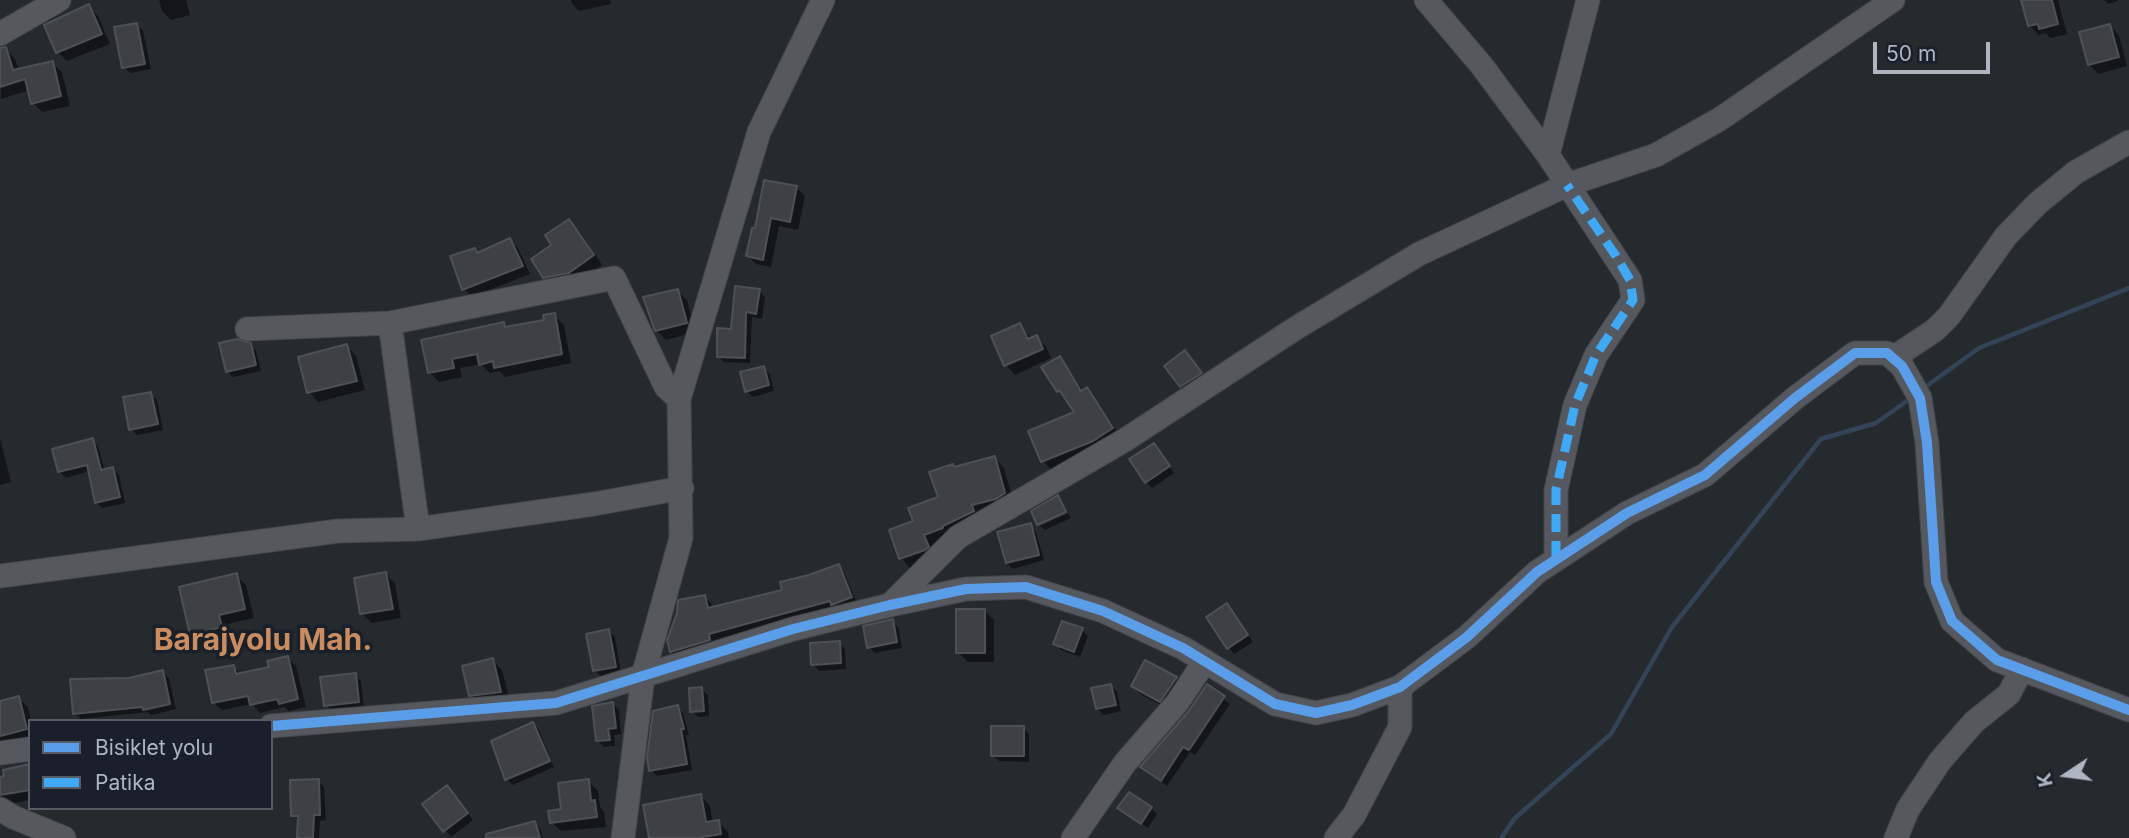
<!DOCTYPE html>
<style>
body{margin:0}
#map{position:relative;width:2129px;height:838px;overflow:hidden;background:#252a2f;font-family:Inter,sans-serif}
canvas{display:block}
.legend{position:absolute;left:28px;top:719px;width:245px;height:91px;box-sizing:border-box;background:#192029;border:2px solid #555c66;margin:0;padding:9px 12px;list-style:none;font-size:21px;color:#aeb6c2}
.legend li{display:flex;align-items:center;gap:14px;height:35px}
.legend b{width:35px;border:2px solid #555c66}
.north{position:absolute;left:2031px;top:740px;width:70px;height:70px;-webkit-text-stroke:5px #192029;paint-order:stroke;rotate:257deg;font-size:19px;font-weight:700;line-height:28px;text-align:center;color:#aeb6c2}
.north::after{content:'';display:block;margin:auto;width:24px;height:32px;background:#aeb6c2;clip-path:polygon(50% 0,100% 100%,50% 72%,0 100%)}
.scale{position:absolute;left:1873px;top:42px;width:117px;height:32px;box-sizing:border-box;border:4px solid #aeb6c2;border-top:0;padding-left:9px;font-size:21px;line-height:24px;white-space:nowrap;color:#aeb6c2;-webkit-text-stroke:5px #192029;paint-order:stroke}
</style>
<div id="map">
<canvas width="2129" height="838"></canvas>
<ul class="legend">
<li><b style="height:9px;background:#5a9eea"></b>Bisiklet yolu</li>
<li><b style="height:9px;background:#3fa9f5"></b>Patika</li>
</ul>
<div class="north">K</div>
<div class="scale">50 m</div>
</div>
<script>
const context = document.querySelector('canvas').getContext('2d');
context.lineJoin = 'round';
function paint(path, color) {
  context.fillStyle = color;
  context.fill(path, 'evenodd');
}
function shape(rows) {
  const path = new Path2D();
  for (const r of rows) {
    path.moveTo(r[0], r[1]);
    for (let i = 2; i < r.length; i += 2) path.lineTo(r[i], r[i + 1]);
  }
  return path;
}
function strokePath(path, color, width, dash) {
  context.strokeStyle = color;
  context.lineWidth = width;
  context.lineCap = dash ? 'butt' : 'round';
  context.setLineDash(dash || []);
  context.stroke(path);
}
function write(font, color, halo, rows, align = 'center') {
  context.font = font + ' Inter,sans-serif';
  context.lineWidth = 7;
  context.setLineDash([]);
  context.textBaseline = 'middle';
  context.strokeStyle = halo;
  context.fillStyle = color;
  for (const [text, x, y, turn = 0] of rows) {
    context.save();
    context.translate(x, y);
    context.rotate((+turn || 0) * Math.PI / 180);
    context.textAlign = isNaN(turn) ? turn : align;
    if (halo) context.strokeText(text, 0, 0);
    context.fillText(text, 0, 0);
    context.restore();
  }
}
paint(shape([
 [159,0,186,0,190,15,171,20,162,11],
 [571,0,610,0,611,4,579,11,573,5],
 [2023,0,2058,0,2067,34,2050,38,2046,33,2039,35,2030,26],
 [2104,0,2118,0,2118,1,2108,4],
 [89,6,98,16,110,44,67,61,58,52],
 [137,25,143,31,151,69,130,73,124,67],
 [2109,26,2119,35,2127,66,2099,74,2089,65],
 [6,50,15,59,19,71,52,63,62,72,70,106,42,112,33,103,30,90,1,99,0,52],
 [796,187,805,196,798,230,779,226,771,267,756,264,748,256,756,231],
 [569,221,578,230,602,265,579,282,555,287,545,277,554,246],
 [510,240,518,248,530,274,472,297,464,289,475,250,479,254],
 [677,291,687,300,695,332,666,340,656,330],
 [759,291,765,297,762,319,752,317,750,363,724,362,718,356],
 [554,315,564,325,571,363,505,377,500,371,490,373,481,364,460,368,462,377,439,382,429,372,503,323,508,328,546,321],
 [1020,325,1032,339,1036,337,1046,347,1051,358,1015,375,1006,365],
 [250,344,256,351,261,371,233,377,227,371],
 [347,346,356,356,365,390,318,402,309,392],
 [1060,358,1067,366,1083,391,1086,389,1094,397,1120,436,1101,448,1051,469,1043,461,1076,412,1058,391],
 [1191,358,1207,379,1187,392,1181,386],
 [763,368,770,374,774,391,753,397,747,391],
 [150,394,157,400,163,430,137,435,131,429],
 [0,438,11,482,0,485],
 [92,440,98,446,105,471,113,469,119,475,125,503,102,508,96,502,90,471,66,478,60,472],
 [1154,445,1174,473,1152,488,1146,482],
 [995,458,1004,468,1014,503,952,538,933,545,937,557,910,568,901,558,891,531,915,522,940,499,956,469],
 [1068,513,1071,518,1045,530,1040,526],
 [1030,525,1036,532,1044,560,1013,569,1007,563],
 [838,566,844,572,857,603,714,640,715,646,677,658,671,651,704,597,711,603,712,609,784,591,810,577],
 [386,574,395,584,401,618,372,623,362,613],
 [236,575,246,585,254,618,228,624,231,637,201,644,192,634],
 [984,611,994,620,994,662,968,662,958,652],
 [1232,612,1253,642,1234,654,1208,618],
 [892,621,898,627,902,648,875,653,869,647],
 [1082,630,1088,636,1080,657,1061,650,1055,644],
 [609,631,615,637,621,673,601,677,595,670],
 [839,643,845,649,846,669,819,671,813,664],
 [287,658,296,666,306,707,289,711,284,707,260,713,252,704,222,710,213,702,234,667,242,675,271,668],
 [492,660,502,670,510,701,480,705,471,695],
 [1145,662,1176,679,1186,688,1170,710,1142,695,1133,686],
 [163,672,169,678,176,709,151,715,148,712,81,719,74,713],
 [355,675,361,681,364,707,332,711,326,705],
 [1111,686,1117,692,1121,711,1104,715,1098,709],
 [1207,686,1230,704,1195,755,1190,752,1167,786,1142,767,1189,713],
 [701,689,708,695,709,716,698,717,692,711],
 [18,698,28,707,31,721,30,740,0,745,0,702],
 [613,704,619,710,621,734,614,735,615,746,604,747,598,741],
 [677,707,683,713,689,735,686,735,692,770,657,776,651,770],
 [533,724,539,730,554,767,513,785,507,779],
 [1023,728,1029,734,1029,762,999,761,992,755],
 [30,766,30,800,10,804,0,795,0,778],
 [318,781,324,787,326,820,320,821,319,838,298,838,300,822,293,815],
 [588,781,598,791,600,807,604,812,606,827,561,831,551,822],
 [453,794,473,820,451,837,425,804],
 [701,796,710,806,713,823,718,822,728,832,729,838,651,838],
 [1151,808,1157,814,1148,828,1126,814],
 [534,823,540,829,543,838,506,838]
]), '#0007');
strokePath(shape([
 [1924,388,1979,348,2129,288],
 [1501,838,1515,818,1611,734,1672,627,1821,439,1876,423,1911,398]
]), '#344458', 4.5);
const building = shape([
 [2021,0,2052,0,2058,24,2039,29,2038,24,2028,26,2021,0],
 [89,4,102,34,56,53,44,25,89,4],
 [137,23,145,64,122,68,114,27,137,23],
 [2110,24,2119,57,2088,65,2079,32,2110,24],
 [6,47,13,70,53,61,61,96,31,104,25,79,0,87,0,48,6,47],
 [764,180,797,186,790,222,771,218,763,260,746,256,752,228,755,228,764,180],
 [569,219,594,255,569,273,543,278,531,259,551,245,545,235,569,219],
 [510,238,523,266,462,290,450,256,475,248,477,253,510,238],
 [735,286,760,289,756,314,746,312,745,358,717,357,717,328,731,329,735,286],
 [678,289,687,323,655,331,643,297,678,289],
 [555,313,562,354,494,368,493,361,479,365,477,354,452,359,454,368,428,373,421,340,504,322,505,327,544,320,543,315,555,313],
 [1020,323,1028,339,1037,335,1043,349,1004,366,991,336,1020,323],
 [237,339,251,343,256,365,226,372,219,343,237,339],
 [347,344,357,381,307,393,298,357,347,344],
 [1185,350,1202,373,1180,387,1164,366,1185,350],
 [1060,356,1081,391,1087,387,1113,428,1093,441,1041,462,1028,431,1074,412,1060,391,1057,392,1041,367,1060,356],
 [764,366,769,385,745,392,740,372,764,366],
 [151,392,158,424,129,430,123,397,151,392],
 [93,438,101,470,113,467,120,497,95,503,87,465,58,472,52,449,93,438],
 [1154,443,1170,466,1145,483,1129,459,1154,443],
 [995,456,1005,493,996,499,972,505,974,511,943,526,943,528,924,535,929,547,925,550,899,559,889,530,913,521,908,508,938,497,929,472,953,464,954,467,995,456],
 [1058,495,1066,512,1037,525,1031,511,1058,495],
 [1031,523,1039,555,1006,563,997,532,1031,523],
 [839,564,852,597,834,604,831,605,830,601,709,634,710,640,670,652,667,640,677,613,678,600,705,595,708,608,782,590,780,582,809,575,839,564],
 [386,572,393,609,360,614,354,578,386,572],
 [237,573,245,609,219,615,222,627,190,635,179,587,237,573],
 [1227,603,1248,635,1227,649,1206,617,1227,603],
 [956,609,985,609,985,653,956,653,956,609],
 [893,619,897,642,867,648,863,626,893,619],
 [1062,621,1083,628,1074,652,1053,644,1062,621],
 [609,629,616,667,593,671,586,634,609,629],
 [840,641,841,663,811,665,810,643,840,641],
 [288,656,298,699,279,704,277,699,250,705,248,696,212,703,205,670,234,665,236,674,269,667,267,661,288,656],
 [493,658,501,692,469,696,462,666,493,658],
 [1145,660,1177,677,1160,702,1131,686,1145,660],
 [163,670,170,704,143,710,142,707,73,714,70,679,129,678,163,670],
 [356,673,359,702,324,706,320,677,356,673],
 [1111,684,1116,705,1096,709,1091,688,1111,684],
 [1207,684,1225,696,1189,750,1183,747,1161,781,1140,767,1188,712,1207,684],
 [702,687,704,711,690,712,689,688,702,687],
 [19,696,27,729,0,736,0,701,19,696],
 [613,702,616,728,608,729,610,740,596,741,592,706,613,702],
 [678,705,684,729,681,729,687,764,649,771,647,758,653,711,678,705],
 [533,722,550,761,505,780,491,741,533,722],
 [991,726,1024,726,1024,756,991,756,991,726],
 [30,764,30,790,0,795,0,777,4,776,3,770,30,764],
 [319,779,320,815,314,815,313,838,297,838,298,816,291,816,290,780,319,779],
 [589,779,591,801,595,800,597,817,550,823,548,811,561,809,558,783,589,779],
 [447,785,468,813,443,832,422,804,447,785],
 [1129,792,1152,807,1141,824,1117,808,1129,792],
 [701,794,706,822,719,820,721,834,697,838,649,838,643,805,701,794],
 [535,821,540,838,486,838,486,834,535,821]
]);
paint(building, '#3d4146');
strokePath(building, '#4c5158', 2);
const minor = shape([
 [1426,0,1482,66,1548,155,1630,280,1633,300,1596,355,1575,405,1556,490,1556,559],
 [0,34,59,0],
 [1548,155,1588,0],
 [390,323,418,529],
 [247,329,390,323,614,278,666,387,679,399],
 [1893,358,1935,330,1949,316,2006,236,2038,203,2076,172,2129,142],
 [0,576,338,531,418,529,594,504,682,488],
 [890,605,958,537,1125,440,1296,328,1419,254,1567,185,1656,155,1720,119,1893,0],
 [271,726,556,703,793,629,890,605,966,589,1026,587,1103,611,1183,648,1275,704,1316,713,1352,705,1400,687,1467,637,1537,572,1627,513,1705,475,1795,398,1855,353,1887,353,1902,366,1920,398,1927,443,1936,582,1952,621,1997,660,2129,710],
 [0,753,30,749],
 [0,809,13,817,64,838],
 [623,838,643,676,681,538,679,399,759,132,823,0],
 [1073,838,1125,763,1177,703,1205,661],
 [1336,838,1354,815,1400,727,1400,687],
 [1896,838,1908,809,1940,761,1974,722,2009,694,2022,669]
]);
strokePath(minor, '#42464a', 25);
strokePath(minor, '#55585e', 23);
strokePath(shape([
 [1556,559,1556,490,1575,405,1596,355,1633,300,1630,280,1616,256,1567,185]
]), '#3fa9f5', 9, [18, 9]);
strokePath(shape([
 [271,726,556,703,793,629,890,605,966,589,1026,587,1103,611,1183,648,1275,704,1316,713,1352,705,1400,687,1467,637,1537,572,1627,513,1705,475,1795,398,1855,353,1887,353,1902,366,1920,398,1927,443,1936,582,1952,621,1997,660,2129,710]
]), '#5a9eea', 10);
write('bold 30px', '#cb8d60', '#192029', [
 ["Barajyolu Mah.",263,641]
]);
</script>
